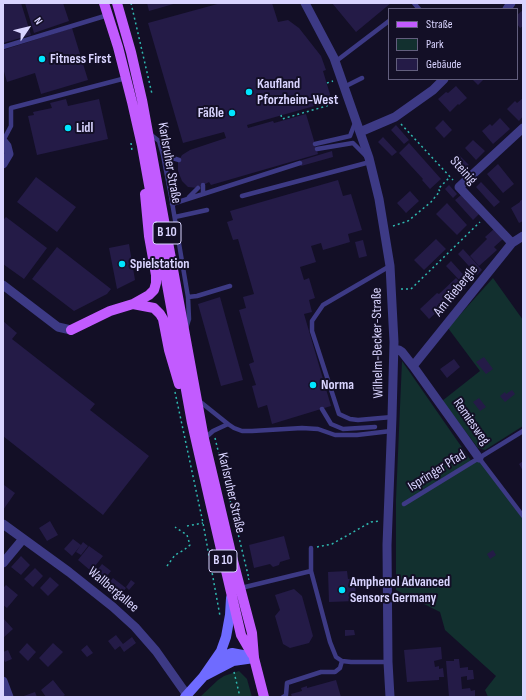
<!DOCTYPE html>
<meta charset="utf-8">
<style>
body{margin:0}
#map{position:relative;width:526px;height:700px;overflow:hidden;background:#130f26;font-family:"Sofia Sans Condensed",sans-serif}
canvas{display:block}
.frame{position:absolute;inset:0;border:4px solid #d9d4ff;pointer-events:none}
.legend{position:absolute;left:388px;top:8px;width:130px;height:72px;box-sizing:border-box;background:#130f26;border:1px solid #625e7d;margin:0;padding:5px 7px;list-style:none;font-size:12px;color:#d9d4ff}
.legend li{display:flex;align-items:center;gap:8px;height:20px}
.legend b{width:20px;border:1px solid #625e7d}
.north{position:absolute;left:8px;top:8px;width:40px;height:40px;-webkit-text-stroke:3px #130f26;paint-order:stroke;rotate:55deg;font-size:11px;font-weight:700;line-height:16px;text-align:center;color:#d9d4ff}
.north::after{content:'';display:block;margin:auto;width:14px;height:18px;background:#d9d4ff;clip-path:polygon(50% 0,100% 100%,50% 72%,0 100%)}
</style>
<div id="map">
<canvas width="526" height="700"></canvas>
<div class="frame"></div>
<ul class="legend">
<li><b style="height:5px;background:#c25bff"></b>Straße</li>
<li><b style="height:11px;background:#12302f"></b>Park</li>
<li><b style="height:11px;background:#241b47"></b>Gebäude</li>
</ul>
<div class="north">N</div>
</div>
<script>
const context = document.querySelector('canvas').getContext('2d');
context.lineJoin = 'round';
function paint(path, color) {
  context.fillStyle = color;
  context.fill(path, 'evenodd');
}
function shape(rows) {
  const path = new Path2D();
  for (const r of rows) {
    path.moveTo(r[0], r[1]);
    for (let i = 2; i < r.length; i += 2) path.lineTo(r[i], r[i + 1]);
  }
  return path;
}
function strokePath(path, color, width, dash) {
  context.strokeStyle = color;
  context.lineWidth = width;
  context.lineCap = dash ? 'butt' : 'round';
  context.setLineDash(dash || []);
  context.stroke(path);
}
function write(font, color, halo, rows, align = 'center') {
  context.font = font + ' "Sofia Sans Condensed",sans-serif';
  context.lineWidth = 4;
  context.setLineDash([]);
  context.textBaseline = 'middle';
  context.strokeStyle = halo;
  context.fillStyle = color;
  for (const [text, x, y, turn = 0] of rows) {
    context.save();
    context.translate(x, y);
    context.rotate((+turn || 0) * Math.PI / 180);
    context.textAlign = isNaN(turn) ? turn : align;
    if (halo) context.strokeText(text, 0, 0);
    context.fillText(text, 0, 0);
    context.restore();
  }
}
paint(shape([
 [493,278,523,320,523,426,485,450,478,448,442,401,480,371,448,328],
 [402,361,472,462,479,458,523,519,523,697,488,697,485,690,496,676,445,630,440,612,396,590,396,499],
 [239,671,247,679,252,697,200,697,218,680,224,676]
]), '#12302f');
paint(shape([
 [3,3,21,3,31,35,3,43],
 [25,3,63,3,69,21,34,33],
 [147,3,177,3,149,11],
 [221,3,272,3,278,22,288,20,299,28,321,56,326,70,323,71,332,101,247,125,248,128,273,121,274,123,306,114,318,154,211,185,209,182,198,188,188,187,182,181,178,171,178,162,182,155,190,150,226,138,224,132,183,143,148,23],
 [332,3,391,3,356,32],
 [523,10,523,26,520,28,517,24,517,15],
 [72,28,88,80,41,94,35,73,7,82,3,68,3,50],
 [472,79,484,79,478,85],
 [456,86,467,98,459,105,458,104,450,112,438,99,446,92,448,93],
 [523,98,523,116,519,121,507,109,515,101,517,103],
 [66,99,68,106,99,99,108,139,37,155,28,116,34,115,33,112,52,108,50,103],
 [500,118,510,129,493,144,482,131,490,124,492,126],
 [443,120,452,130,444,138,435,128],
 [396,125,409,140,404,144,391,130],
 [383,137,397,152,392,156,378,142],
 [473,140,485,151,476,160,465,148],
 [409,143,441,179,430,189,422,180,423,179,399,153],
 [332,151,333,157,301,166,299,161],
 [458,154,469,165,461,173,450,161],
 [498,164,514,184,503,193,487,174],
 [36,177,76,207,57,232,17,202],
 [338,180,343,196,351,194,362,230,348,234,350,242,323,250,321,243,311,246,316,262,300,267,304,280,309,278,315,298,309,300,312,312,304,314,331,406,272,424,267,405,258,408,252,386,256,385,249,364,254,362,239,310,246,308,243,297,254,294,238,239,233,240,227,222,233,220,230,211],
 [481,182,500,202,494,207,476,187],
 [449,185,457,194,453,198,445,189],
 [410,191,419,201,406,213,397,203],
 [461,195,479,214,473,220,455,200],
 [523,199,523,221,519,223,511,208,520,202,520,201],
 [447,203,467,225,457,235,436,214],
 [6,217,47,248,24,279,3,264,3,220],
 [494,229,503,239,494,247,497,250,479,266,470,256,487,239,485,237],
 [436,239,446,249,424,270,414,260],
 [363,240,367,256,359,258,355,242],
 [129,244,135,280,117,289,109,248],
 [57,247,111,289,107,294,74,311,32,279],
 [463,249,482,270,477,275,458,254],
 [451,261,469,281,464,285,446,266],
 [456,278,466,288,448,304,447,303,429,319,420,309,437,293,439,294],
 [220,297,243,380,221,386,198,304],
 [3,321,17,333,12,339,95,404,90,410,149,456,103,515,3,436],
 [484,357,493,369,486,374,476,362],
 [454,359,460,367,447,378,440,369],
 [512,390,515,394,505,402,500,396,505,392,506,394],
 [479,398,486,407,480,411,473,402],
 [523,461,523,471,519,464],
 [4,485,15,493,3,510,3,487],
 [50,521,58,535,47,541,39,528],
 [284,536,290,559,280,562,279,565,273,567,270,564,254,568,249,545],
 [73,539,81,545,72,556,64,549],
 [83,542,88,546,81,555,76,552],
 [89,546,103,556,91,571,78,560],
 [493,550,496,555,490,559,487,554],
 [21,556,30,565,21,575,11,567],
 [102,564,111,571,101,584,92,577],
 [35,568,43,576,33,587,24,579],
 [347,571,348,579,355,578,356,601,329,602,328,572],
 [50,577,59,585,48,596,40,588],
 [113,578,126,588,118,598,105,587],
 [131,580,135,583,129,590,126,587],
 [6,585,18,595,7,608,3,605,3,588],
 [294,589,302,596,313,636,309,643,290,648,283,644,275,616,280,610,275,595],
 [3,618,13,629,3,638],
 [345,630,354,630,355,635,345,636],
 [116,635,123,644,132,637,136,643,124,652,120,646,115,650,108,641],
 [27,643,36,652,28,661,19,652],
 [53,643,63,652,48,667,39,658],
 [87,645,93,653,87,657,81,650],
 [441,647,442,659,434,661,435,667,439,666,439,669,443,668,444,677,439,677,439,680,407,682,404,650],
 [8,650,12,659,5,662,3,658,3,652],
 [454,659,459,659,460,668,468,667,468,670,473,670,474,679,467,680,467,676,461,677,462,689,470,688,471,691,475,690,475,697,449,697,446,661,454,661],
 [53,680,65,695,62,697,46,697,41,690],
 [336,680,341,697,292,697,291,694,302,691,301,688,307,686,307,688],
 [35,692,37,697,21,697]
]), '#241b47');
strokePath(shape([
 [131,3,152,94,151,95],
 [327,83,333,81],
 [281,115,282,119,340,102],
 [401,124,453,180],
 [131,143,132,151],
 [393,226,408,221,431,202,440,191,438,189,450,177],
 [401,289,411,289,480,222],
 [175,392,203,523,220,616],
 [215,438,249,579,248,579],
 [187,526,203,523],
 [317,547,332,544,371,522,379,521],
 [167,566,175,555,184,550,190,545,187,535,175,527],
 [234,672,240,697]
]), '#2fb8b0', 1.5, [2, 3]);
strokePath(shape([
 [414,3,419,9],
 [3,47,108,15],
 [335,62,389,21],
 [344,87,362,78],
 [150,134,159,141,163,155,171,196,188,297,189,319,186,328],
 [3,141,11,126,11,108,126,78],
 [315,144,350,136,355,123],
 [317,149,353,143,366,156],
 [163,155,179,160],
 [203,185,203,194],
 [242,196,370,162],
 [189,197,198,188],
 [172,204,300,163],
 [175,217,207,210],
 [390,266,323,305,312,321,312,331,339,414,350,419,358,420,392,417],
 [188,297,197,296,230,286],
 [198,400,228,424,234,428,242,431,252,431,302,428,318,429,335,435,357,435,391,431],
 [322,409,331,424,343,429,375,427],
 [204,439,213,431,228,424],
 [479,458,523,516],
 [404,504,523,431],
 [311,548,311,571,330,642,336,657,342,661,351,662,388,662],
 [241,588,311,571],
 [283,697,286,695,287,683,321,672,335,672,340,668,342,661]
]), '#3d3a85', 4.5);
strokePath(shape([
 [305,3,334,58,369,158,379,199,390,266,394,342,392,417,387,545,388,662,390,697],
 [507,9,511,3],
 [360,132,395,117,433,90,444,79],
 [3,141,7,146,9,154,3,164],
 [512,243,459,187,523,128],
 [3,285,58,327,71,330],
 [394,350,399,350,402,352,413,366,479,458],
 [413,366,512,243,523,236],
 [3,524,69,572,113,607,135,627,156,651,187,695],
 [3,563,23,539],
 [3,681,9,697]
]), '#3d3a85', 9);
strokePath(shape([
 [216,659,232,653,248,656],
 [206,675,233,661,254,658],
 [185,697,203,677,221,651,226,637,230,615,231,598]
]), '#6f6bff', 10);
strokePath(shape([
 [104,3,118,47,132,102,142,146,192,423,210,502,241,635,252,654],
 [117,3,131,52,142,100,204,439,231,553,252,633,254,658,264,697],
 [133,304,154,308,160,314,163,319,169,350,179,384],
 [71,330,110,311,133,304,149,295,154,290,156,283,156,275,149,236,145,194]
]), '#c25bff', 10);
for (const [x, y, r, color] of [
 [42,59,4,"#00e5ff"],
 [249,92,4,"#00e5ff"],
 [232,113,4,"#00e5ff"],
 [68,128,4,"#00e5ff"],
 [122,264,4,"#00e5ff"],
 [313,385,4,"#00e5ff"],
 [342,590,4,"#00e5ff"]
]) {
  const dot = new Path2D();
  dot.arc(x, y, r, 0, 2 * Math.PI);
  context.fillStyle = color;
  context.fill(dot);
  strokePath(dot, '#130f26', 1.5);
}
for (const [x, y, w] of [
 [167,233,28],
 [223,561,28]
]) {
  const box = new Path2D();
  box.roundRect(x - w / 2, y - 11, w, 22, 3);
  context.fillStyle = '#130f26';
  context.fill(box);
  strokePath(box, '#d9d4ff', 1);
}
write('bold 13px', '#d9d4ff', null, [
 ["B 10",167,233],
 ["B 10",223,561]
]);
write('bold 14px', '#d9d4ff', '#130f26', [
 ["Fitness First",50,59],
 ["Kaufland",257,84],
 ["Pforzheim-West",257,100],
 ["Fäßle",224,113,"right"],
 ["Lidl",76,128],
 ["Spielstation",130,264],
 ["Norma",321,385],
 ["Amphenol Advanced",350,582],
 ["Sensors Germany",350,598]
], 'left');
write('14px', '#d9d4ff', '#130f26', [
 ["Karlsruher Straße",169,163,80],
 ["Steinig",463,171,48],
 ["Am Riebergle",456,291,-51],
 ["Wilhelm-Becker-Straße",378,343,-91],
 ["Remiesweg",471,422,55],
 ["Ispringer Pfad",437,471,-32],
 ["Karlsruher Straße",231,493,77],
 ["Wallbergallee",113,590,40]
]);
</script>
